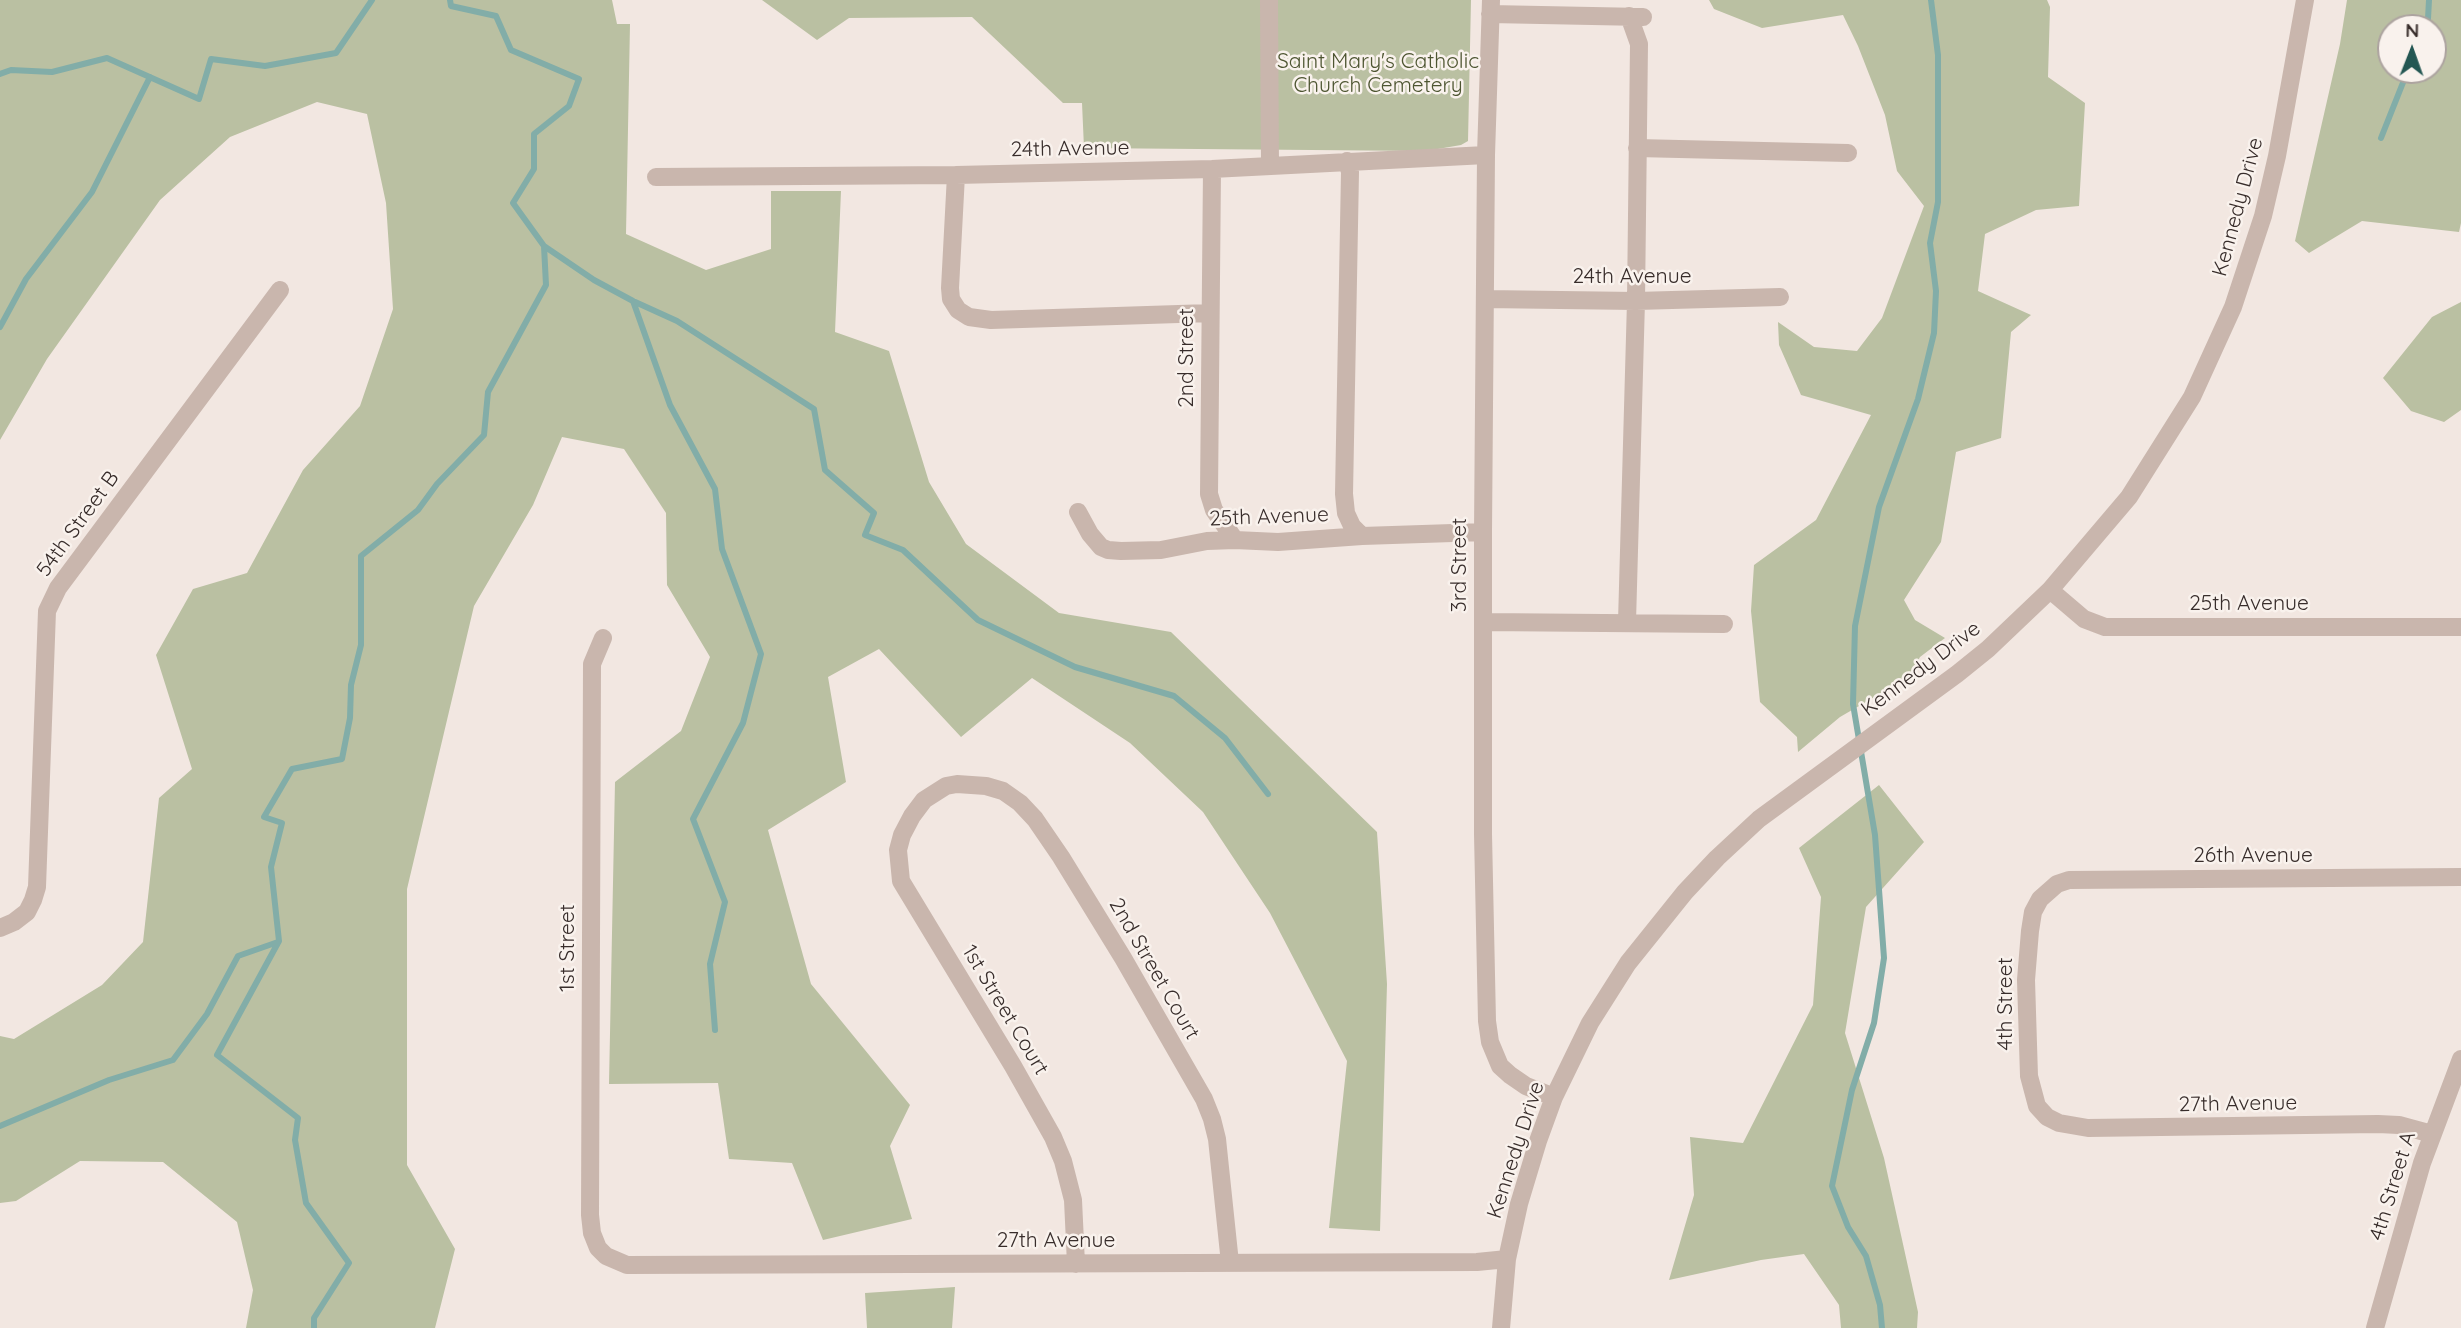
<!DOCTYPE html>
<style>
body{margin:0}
#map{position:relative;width:2461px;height:1328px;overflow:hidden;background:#f2e7e1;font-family:Quicksand,sans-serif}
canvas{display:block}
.north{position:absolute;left:2377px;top:14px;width:70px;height:70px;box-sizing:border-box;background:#f9f2ed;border:2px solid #aca39f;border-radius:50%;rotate:1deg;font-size:19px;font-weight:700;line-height:28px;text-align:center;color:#382d2b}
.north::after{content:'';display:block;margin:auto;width:24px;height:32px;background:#245753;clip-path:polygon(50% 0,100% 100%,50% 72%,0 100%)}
</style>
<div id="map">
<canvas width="2461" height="1328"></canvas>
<div class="north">N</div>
</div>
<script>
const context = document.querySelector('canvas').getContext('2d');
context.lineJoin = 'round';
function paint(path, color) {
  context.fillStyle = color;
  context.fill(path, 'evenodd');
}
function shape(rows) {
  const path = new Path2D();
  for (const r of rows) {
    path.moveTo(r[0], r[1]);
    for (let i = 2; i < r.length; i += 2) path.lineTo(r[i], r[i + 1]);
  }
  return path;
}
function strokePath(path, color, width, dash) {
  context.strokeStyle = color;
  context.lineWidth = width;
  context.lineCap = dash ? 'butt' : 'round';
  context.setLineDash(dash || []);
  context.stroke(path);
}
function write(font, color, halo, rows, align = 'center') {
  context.font = font + ' Quicksand,sans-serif';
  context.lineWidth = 5;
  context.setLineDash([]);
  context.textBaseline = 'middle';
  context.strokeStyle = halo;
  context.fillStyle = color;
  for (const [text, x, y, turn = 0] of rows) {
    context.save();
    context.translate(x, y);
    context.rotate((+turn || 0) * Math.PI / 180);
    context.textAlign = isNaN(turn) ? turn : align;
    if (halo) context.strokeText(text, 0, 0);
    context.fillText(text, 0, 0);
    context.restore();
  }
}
paint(shape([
 [0,0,612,0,617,24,630,24,626,234,706,270,771,249,771,191,841,191,835,332,889,351,929,482,966,544,1059,613,1171,632,1377,832,1387,984,1380,1231,1329,1228,1347,1061,1270,913,1203,812,1130,743,1032,678,961,737,879,649,828,677,846,782,768,830,811,984,910,1105,890,1146,912,1219,823,1240,792,1163,729,1159,718,1083,609,1084,615,782,681,731,710,657,667,585,666,513,624,449,562,437,533,505,474,606,407,889,407,1165,455,1249,435,1328,246,1328,253,1290,237,1222,163,1162,80,1161,16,1201,0,1203,0,1036,14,1039,102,985,143,942,159,798,192,769,156,655,193,589,247,573,303,470,360,406,393,309,386,203,367,114,317,102,230,137,160,200,47,359,0,440],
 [762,0,1471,0,1468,141,1461,145,1426,151,1084,148,1082,103,1063,103,972,17,849,18,817,40],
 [1709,0,2047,0,2050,7,2048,77,2085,103,2079,206,2036,210,1985,234,1978,291,2031,315,2011,332,2001,438,1956,452,1941,542,1904,600,1915,620,1945,638,1920,657,1909,677,1840,717,1798,752,1797,737,1760,702,1751,611,1754,565,1816,520,1871,415,1801,395,1779,345,1778,322,1814,347,1857,351,1882,318,1924,206,1897,171,1885,115,1858,46,1843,15,1762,28,1714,9],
 [2347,0,2461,0,2461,223,2459,232,2362,221,2309,253,2295,241,2340,44],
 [2391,28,2433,28,2433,70,2391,70],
 [2461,302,2461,410,2444,422,2411,411,2383,378,2432,317],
 [1879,785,1924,842,1866,907,1845,1033,1884,1158,1918,1312,1917,1328,1841,1328,1839,1305,1804,1254,1761,1260,1669,1280,1694,1195,1690,1137,1743,1143,1813,1005,1821,897,1799,848],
 [955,1287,952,1328,867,1328,865,1293]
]), '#bac0a2');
strokePath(shape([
 [2425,28,2428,19,2429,0],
 [0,74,11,70,52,72,107,58,199,99,211,59,265,66,336,53,372,0],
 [2381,138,2408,70],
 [544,246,594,280,633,301,677,321,814,409,825,470,874,513,865,535,903,550,978,620,1075,667,1174,696,1225,738,1268,794],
 [633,301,670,405,715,489,722,549,761,654,743,723,693,819,725,902,710,964,715,1030],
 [0,327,26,279,92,192,150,77],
 [0,1126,109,1080,173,1060,207,1014,238,956,278,942],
 [314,1328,314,1318,349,1263,306,1203,295,1140,298,1118,217,1055,279,941,271,867,282,823,264,817,292,769,342,759,350,718,351,685,361,645,361,556,418,510,437,484,484,435,488,392,546,285,544,246,513,203,534,169,534,134,569,106,579,79,511,50,496,16,451,6,450,0],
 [1882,1328,1880,1305,1866,1256,1848,1227,1832,1186,1852,1090,1874,1023,1884,958,1875,835,1853,704,1855,626,1879,507,1918,399,1934,333,1936,291,1930,243,1938,202,1938,55,1931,0]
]), '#82ada8', 6);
strokePath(shape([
 [1269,0,1270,165],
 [1491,0,1486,155,1483,532,1483,834,1487,1021,1490,1042,1500,1066,1510,1075,1526,1086,1554,1097],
 [1490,14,1643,17],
 [1637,148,1848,153],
 [1347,161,1350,172,1344,494,1346,513,1352,526,1362,536],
 [1212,169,1209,494,1214,510,1235,540],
 [956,175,950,288,951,299,958,310,969,317,991,320,1210,313],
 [656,177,956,175,1212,169,1486,155],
 [1485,299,1636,301,1780,297],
 [1078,512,1090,534,1101,547,1108,550,1121,551,1161,550,1207,541,1235,540,1278,542,1362,536,1483,532],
 [2050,590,2084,619,2105,627,2461,627],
 [1483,622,1724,624],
 [1627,622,1636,301,1639,44,1629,16],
 [603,638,592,664,590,1215,592,1233,598,1248,606,1256,627,1265,1477,1262,1507,1259],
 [0,928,14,922,27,912,33,900,37,887,47,611,58,588,280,290],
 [2432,1134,2399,1125,2378,1124,2088,1128,2059,1123,2047,1117,2037,1106,2029,1076,2026,980,2030,931,2033,912,2040,899,2057,884,2069,880,2461,877],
 [1076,1264,1073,1200,1063,1161,1053,1137,1013,1066,901,881,898,850,902,835,912,816,924,800,946,786,957,784,986,786,1003,791,1020,803,1035,819,1061,857,1123,958,1204,1099,1212,1119,1217,1139,1230,1263],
 [1501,1328,1507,1259,1519,1204,1538,1141,1554,1097,1590,1023,1628,963,1685,892,1717,858,1759,819,1957,674,1988,649,2050,590,2129,497,2192,397,2233,307,2263,216,2277,156,2305,0],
 [2375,1328,2422,1163,2461,1059]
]), '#c9b6ad', 18);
write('21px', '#4d5531', '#f9f2ed', [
 ["Saint Mary's Catholic",1378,62],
 ["Church Cemetery",1378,86]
]);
write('21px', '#382d2b', '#f9f2ed', [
 ["24th Avenue",1070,149,-1],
 ["Kennedy Drive",2238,207,-75],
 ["24th Avenue",1632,277],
 ["2nd Street",1187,358,-90],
 ["25th Avenue",1269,517,-2],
 ["54th Street B",78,524,-54],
 ["3rd Street",1460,565,-90],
 ["25th Avenue",2249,604],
 ["Kennedy Drive",1921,669,-37],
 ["26th Avenue",2253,856],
 ["1st Street",568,948,-90],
 ["2nd Street Court",1154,969,60],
 ["4th Street",2006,1004,-90],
 ["1st Street Court",1005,1010,59],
 ["27th Avenue",2238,1104,-1],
 ["Kennedy Drive",1516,1150,-72],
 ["4th Street A",2393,1186,-73],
 ["27th Avenue",1056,1241]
]);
</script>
